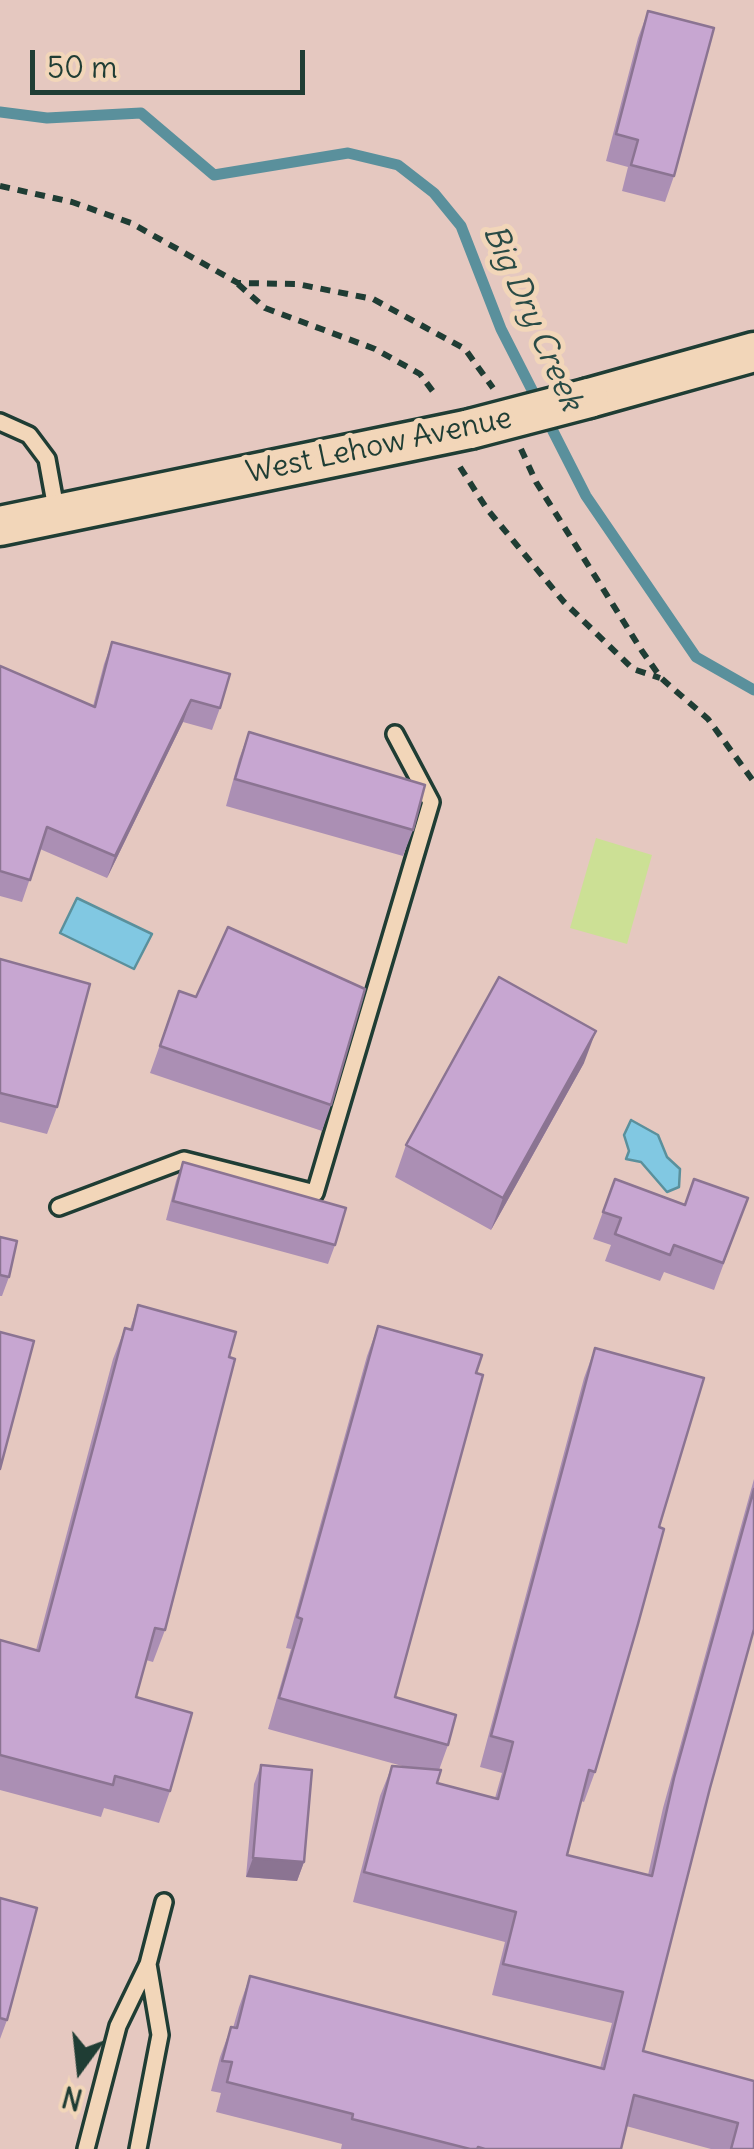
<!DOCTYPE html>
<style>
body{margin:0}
#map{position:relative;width:754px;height:2149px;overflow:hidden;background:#e5c8c0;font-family:Delius,sans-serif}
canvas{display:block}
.north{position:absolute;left:30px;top:2019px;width:100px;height:100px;-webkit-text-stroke:8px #f2d6b9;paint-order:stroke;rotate:195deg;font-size:28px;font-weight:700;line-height:40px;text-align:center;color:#1f3d34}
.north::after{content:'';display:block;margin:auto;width:35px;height:45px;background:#1f3d34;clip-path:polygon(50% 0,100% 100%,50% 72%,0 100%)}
.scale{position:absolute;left:30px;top:50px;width:275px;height:45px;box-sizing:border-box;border:5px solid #1f3d34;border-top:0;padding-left:12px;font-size:30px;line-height:35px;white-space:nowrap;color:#1f3d34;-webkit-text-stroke:8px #f2d6b9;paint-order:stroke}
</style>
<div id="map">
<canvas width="754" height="2149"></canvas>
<div class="north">N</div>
<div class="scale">50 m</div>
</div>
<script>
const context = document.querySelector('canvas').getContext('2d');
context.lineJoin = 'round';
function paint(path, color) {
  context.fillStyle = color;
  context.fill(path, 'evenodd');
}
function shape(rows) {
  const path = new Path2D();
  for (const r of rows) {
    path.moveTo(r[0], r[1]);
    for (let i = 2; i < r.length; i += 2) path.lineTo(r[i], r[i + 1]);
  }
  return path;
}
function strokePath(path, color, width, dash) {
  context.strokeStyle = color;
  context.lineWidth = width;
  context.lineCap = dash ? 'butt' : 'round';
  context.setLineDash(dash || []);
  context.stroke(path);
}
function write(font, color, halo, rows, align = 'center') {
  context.font = font + ' Delius,sans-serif';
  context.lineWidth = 10;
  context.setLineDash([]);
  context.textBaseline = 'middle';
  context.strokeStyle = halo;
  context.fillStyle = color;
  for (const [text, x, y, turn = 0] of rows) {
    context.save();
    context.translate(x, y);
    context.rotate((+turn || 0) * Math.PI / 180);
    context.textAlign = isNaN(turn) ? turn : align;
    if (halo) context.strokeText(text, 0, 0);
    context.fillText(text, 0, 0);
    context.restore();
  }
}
paint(shape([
 [596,838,652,855,627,944,570,928]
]), '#cce095');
const water = shape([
 [77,898,152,934,134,969,60,933,77,898],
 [631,1120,658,1135,667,1157,680,1169,679,1187,667,1192,641,1162,626,1159,629,1151,624,1135,631,1120]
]);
paint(water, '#81c8e2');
strokePath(water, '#5a909c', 2.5);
strokePath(shape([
 [0,112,47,118,141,113,214,175,348,153,398,165,434,193,461,226,501,329,586,496,696,657,754,690]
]), '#5a909c', 11);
const service = shape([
 [0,422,29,435,47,459,57,514],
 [59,1207,184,1160,315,1193,431,802,395,734],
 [86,2149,118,2026,148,1964,164,1902],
 [138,2149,160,2035,148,1964]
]);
const tertiary = shape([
 [589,398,754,352],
 [0,526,470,429]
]);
strokePath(service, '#1f3d34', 22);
strokePath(tertiary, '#1f3d34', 45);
strokePath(shape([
 [0,186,72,202,131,223,238,283,297,284,373,299,465,349,493,388],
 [238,284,265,308,375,349,420,374,437,397],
 [521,449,536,482,642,651,661,678,708,719,754,782],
 [460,467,487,509,564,602,633,669,660,678]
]), '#1f3d34', 6, [10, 8]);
strokePath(service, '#f2d6b9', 15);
strokePath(tertiary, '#f2d6b9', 38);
const tertiaryBridge = shape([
 [470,429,589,398]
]);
strokePath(tertiaryBridge, '#1f3d34', 45, []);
strokePath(tertiaryBridge, '#f2d6b9', 38);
paint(shape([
 [648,11,674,176,665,202,622,191,628,167,606,161,638,38],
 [112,642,220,708,212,730,183,722,107,878,40,849,22,902,0,896,0,666,93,706,104,664],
 [249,732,413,830,403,856,226,806,239,759],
 [0,959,57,1107,47,1134,0,1122],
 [179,991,331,1105,322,1131,150,1073],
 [584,1063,491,1230,395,1177,406,1145],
 [183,1162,335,1245,328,1264,166,1220,176,1181],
 [615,1179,685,1205,748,1198,714,1290,664,1272,660,1281,605,1261,611,1245,593,1239],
 [0,1237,9,1277,2,1296,0,1296],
 [138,1305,165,1630,153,1662,146,1660,136,1697,170,1791,159,1823,104,1808,101,1817,0,1790,0,1640,36,1650,113,1359,125,1328,130,1329],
 [378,1326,395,1697,448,1745,439,1770,437,1783,495,1798,502,1773,480,1767,584,1378,595,1348,659,1527,595,1772,584,1802,581,1801,567,1855,648,1875,663,1808,754,1479,754,1629,710,1788,643,2051,754,2081,754,2149,711,2149,626,2126,621,2149,341,2149,342,2144,216,2112,221,2093,211,2091,220,2057,231,2027,233,2028,239,2007,250,1976,600,2068,612,2023,492,1995,505,1942,353,1902,380,1796,392,1766,406,1767,268,1729,291,1649,286,1648,367,1356],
 [261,1765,304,1862,297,1881,246,1877,254,1784],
 [0,1898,7,2020,0,2039]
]), '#ab8fb4');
paint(shape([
 [191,700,183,722,107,878,115,856],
 [596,1031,584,1063,491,1230,503,1198],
 [253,1858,304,1862,297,1881,246,1877]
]), '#8b7492');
const building = shape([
 [648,11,714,28,674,176,631,165,638,140,616,134,648,11],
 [112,642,230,674,220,708,191,700,115,856,47,827,30,880,0,871,0,666,95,707,112,642],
 [249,732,425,785,413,830,235,779,249,732],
 [228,927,365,989,331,1105,160,1046,179,991,196,997,228,927],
 [0,959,90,984,57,1107,0,1093,0,959],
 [499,977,596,1031,503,1198,406,1145,499,977],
 [183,1162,346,1208,335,1245,173,1201,183,1162],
 [615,1179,685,1205,694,1179,748,1198,723,1263,674,1245,670,1255,615,1234,621,1218,603,1212,615,1179],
 [0,1237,17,1241,9,1277,0,1275,0,1237],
 [138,1305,236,1332,229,1357,235,1359,165,1630,155,1628,136,1697,192,1713,170,1791,115,1776,113,1785,0,1755,0,1640,39,1651,125,1328,132,1330,138,1305],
 [378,1326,482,1355,476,1373,483,1375,395,1697,456,1715,448,1745,279,1698,302,1619,297,1617,378,1326],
 [0,1332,34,1341,0,1469,0,1332],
 [595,1348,704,1378,659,1527,664,1529,638,1624,595,1772,589,1770,567,1855,652,1876,674,1778,754,1489,754,1629,710,1788,643,2051,754,2081,754,2149,731,2149,738,2123,634,2095,621,2149,485,2149,478,2147,477,2149,470,2149,352,2119,353,2114,227,2082,232,2062,222,2061,231,2027,237,2028,250,1976,604,2069,623,1992,503,1964,516,1912,364,1872,392,1766,441,1770,437,1783,498,1799,513,1742,491,1736,595,1348],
 [261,1765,312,1770,304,1862,253,1858,261,1765],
 [0,1898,37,1908,7,2020,0,2018,0,1898]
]);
paint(building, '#c7a6d1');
strokePath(building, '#8b7492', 2.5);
write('30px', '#1f3d34', '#f2d6b9', [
 ["West Lehow Avenue",379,446,-12]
]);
write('italic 32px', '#294b45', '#f2d6b9', [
 ["Big Dry Creek",532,318,66]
]);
</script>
